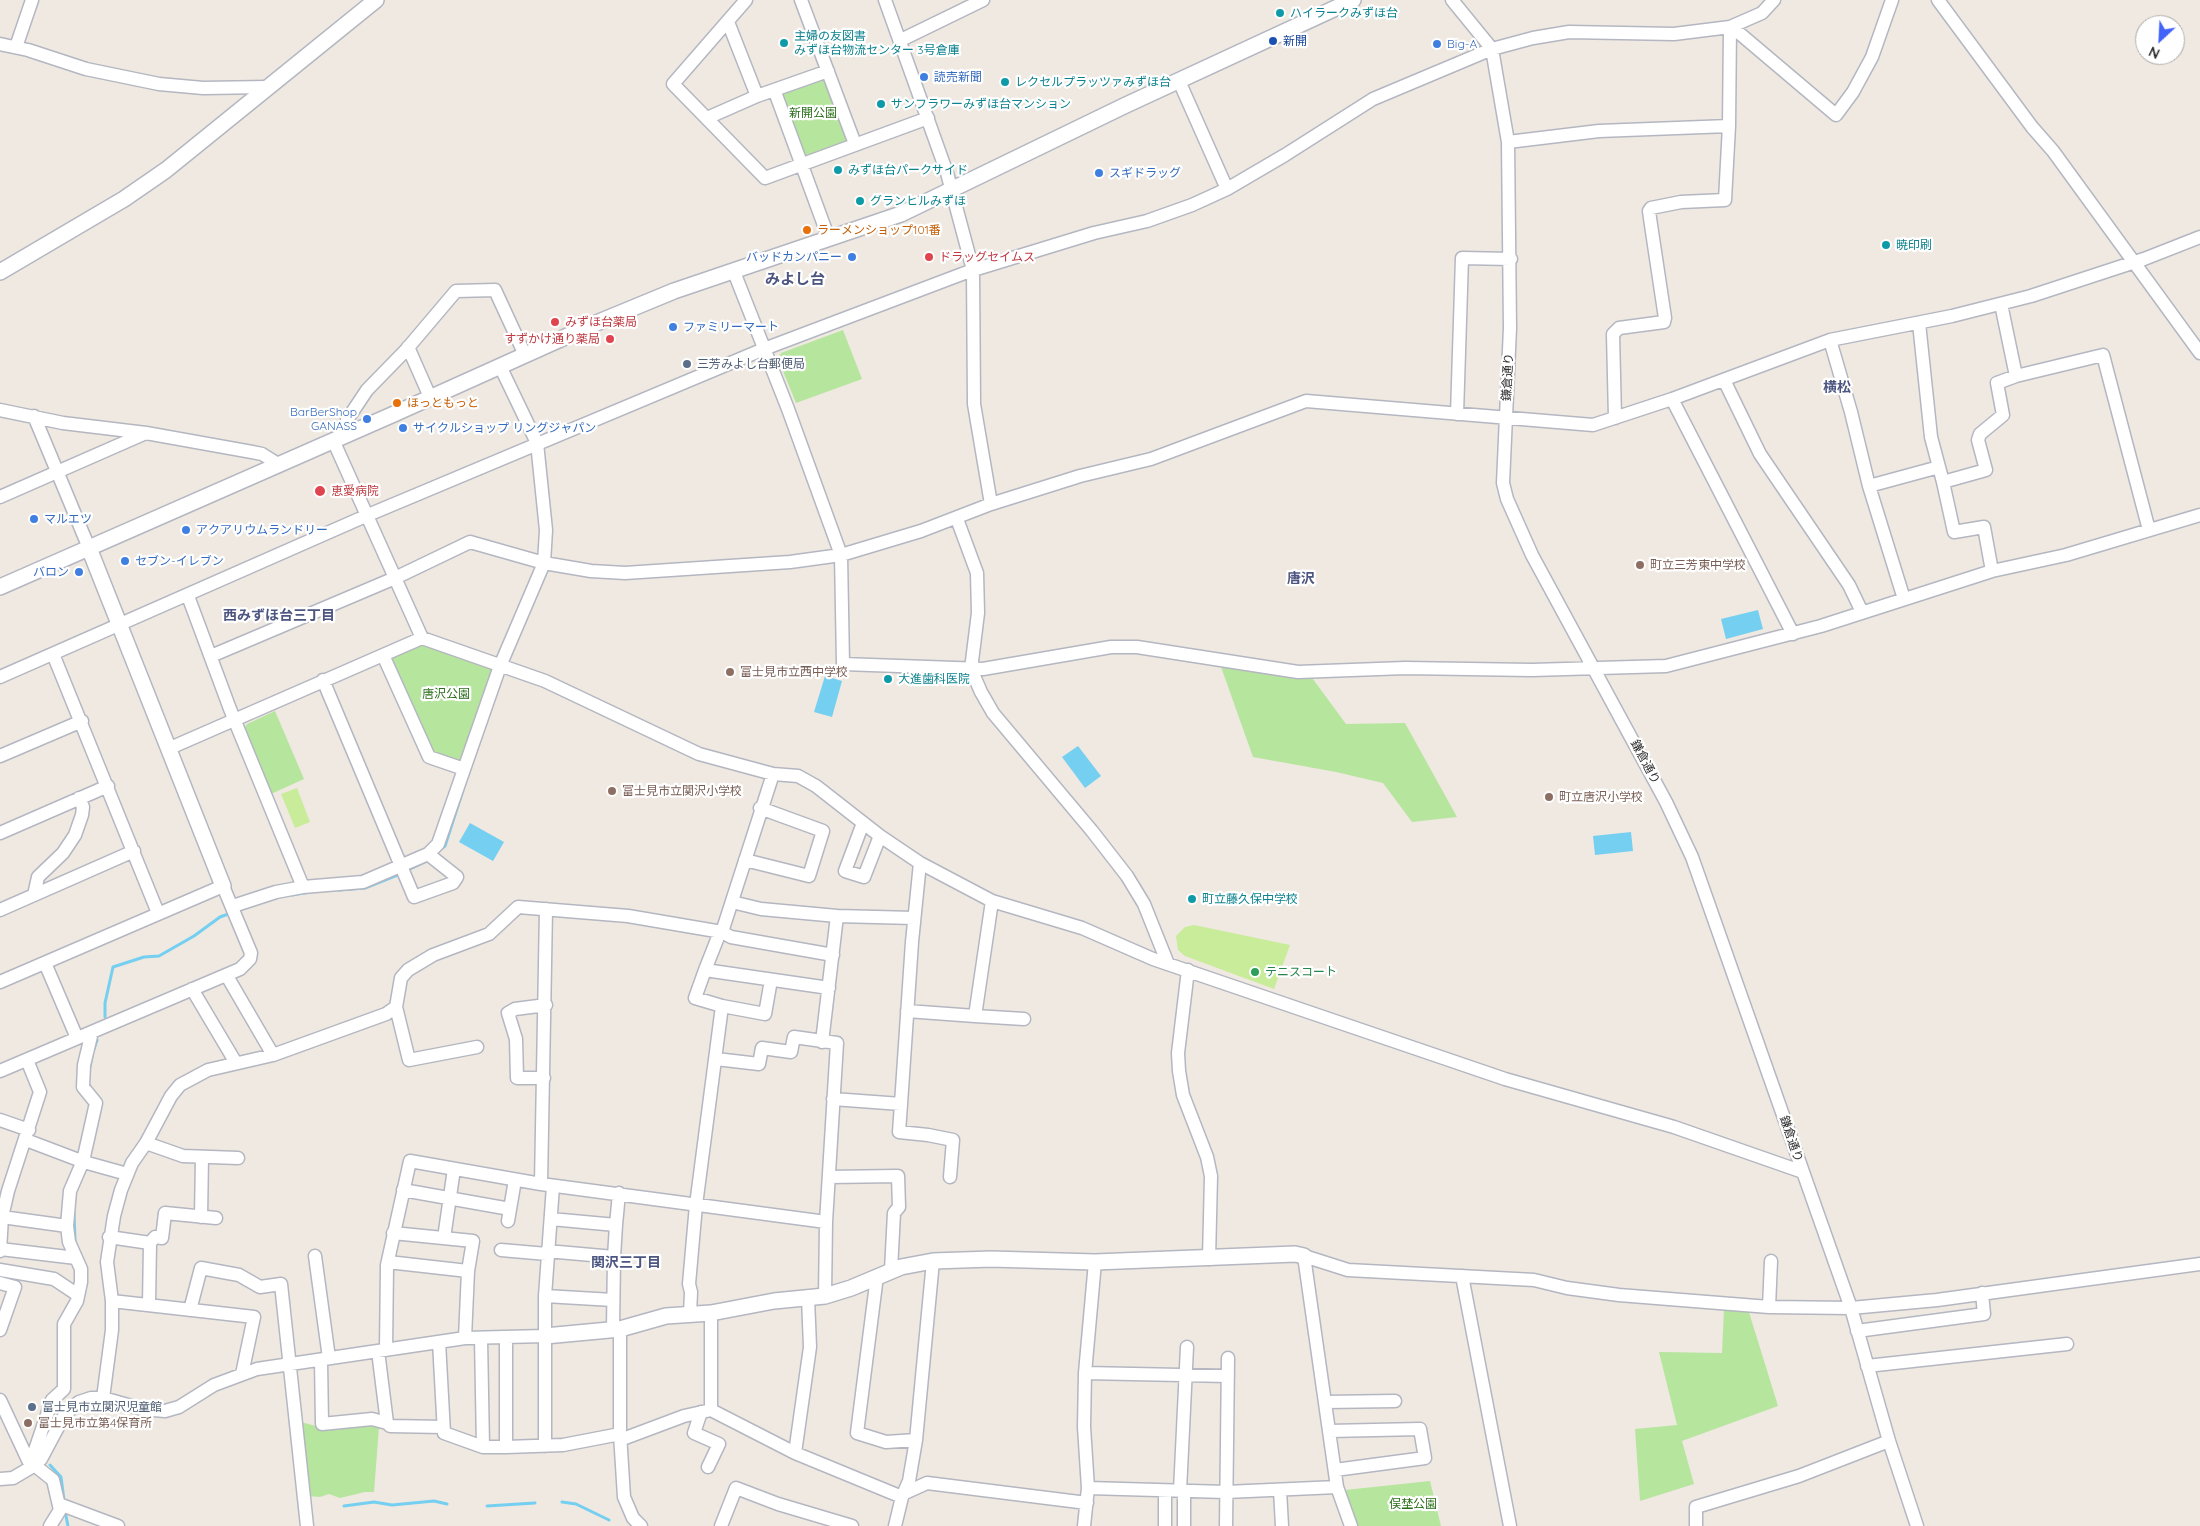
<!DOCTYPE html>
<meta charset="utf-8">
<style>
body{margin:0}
#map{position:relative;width:2200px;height:1526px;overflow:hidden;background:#efe9e1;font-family:Quicksand,sans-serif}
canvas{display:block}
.north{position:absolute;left:2135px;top:15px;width:50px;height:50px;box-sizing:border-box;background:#fff;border:1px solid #ababab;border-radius:50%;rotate:205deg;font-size:14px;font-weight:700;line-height:20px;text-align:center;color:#2e2e2e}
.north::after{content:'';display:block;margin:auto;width:18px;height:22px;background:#4264fb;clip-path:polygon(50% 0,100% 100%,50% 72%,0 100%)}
</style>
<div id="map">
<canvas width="2200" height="1526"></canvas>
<div class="north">N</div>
</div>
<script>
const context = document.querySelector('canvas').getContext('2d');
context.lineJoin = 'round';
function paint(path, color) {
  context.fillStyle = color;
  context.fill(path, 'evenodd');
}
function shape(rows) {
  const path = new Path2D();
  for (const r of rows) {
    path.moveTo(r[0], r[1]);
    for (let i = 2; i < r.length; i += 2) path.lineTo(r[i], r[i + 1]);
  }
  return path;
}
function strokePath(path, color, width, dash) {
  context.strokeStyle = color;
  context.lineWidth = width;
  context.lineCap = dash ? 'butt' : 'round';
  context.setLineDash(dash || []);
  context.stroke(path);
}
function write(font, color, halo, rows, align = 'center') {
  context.font = font + ' Quicksand,"Noto Sans JP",sans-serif';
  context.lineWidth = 4.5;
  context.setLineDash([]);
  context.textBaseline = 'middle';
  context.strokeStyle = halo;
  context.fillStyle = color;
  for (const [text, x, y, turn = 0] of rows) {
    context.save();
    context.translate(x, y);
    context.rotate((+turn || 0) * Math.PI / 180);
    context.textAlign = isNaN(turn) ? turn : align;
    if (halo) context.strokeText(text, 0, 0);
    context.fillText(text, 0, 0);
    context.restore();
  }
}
paint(shape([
 [821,77,826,80,847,139,845,143,809,157,803,154,781,96,783,92],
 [843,330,862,379,796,403,778,359,781,353],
 [422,644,492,668,494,672,463,764,431,753,389,660,391,656],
 [1220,664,1310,675,1346,724,1405,723,1457,817,1412,822,1383,783,1336,772,1253,757],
 [275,711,304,779,271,794,245,727,247,724],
 [1724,1309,1748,1309,1778,1406,1682,1441,1694,1484,1640,1501,1635,1429,1677,1425,1659,1352,1722,1353],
 [301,1422,327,1429,374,1424,379,1427,374,1492,365,1492,340,1498,329,1494,320,1497,308,1496],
 [1430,1481,1441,1526,1356,1526,1345,1490]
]), '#b6e59e');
paint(shape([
 [297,788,310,822,295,828,281,794],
 [1194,925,1290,945,1274,989,1185,956,1178,950,1176,936,1185,927]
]), '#c9ec9a');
paint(shape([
 [1758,610,1763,629,1726,639,1721,619],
 [825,676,842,681,832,717,814,712],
 [1078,746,1101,776,1085,788,1062,757],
 [470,823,504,842,493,861,459,842],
 [1631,832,1633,851,1595,855,1593,836]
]), '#75cff0');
strokePath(shape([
 [441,849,445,846,463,790],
 [406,871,429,860],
 [339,890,365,888,400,874],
 [292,895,310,892],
 [105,1017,105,1003,113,967,144,957,159,956,194,936,220,917,231,913],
 [94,1049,97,1040],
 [89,1071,92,1057],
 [74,1213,75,1240],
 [47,1434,53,1413],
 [50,1465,61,1477,64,1500],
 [562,1502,576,1504,609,1520],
 [344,1506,374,1502,392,1505,434,1501,447,1504],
 [487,1506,535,1503],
 [65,1511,68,1526]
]), '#75cff0', 3);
const minor = shape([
 [746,0,673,84,765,178,928,118],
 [801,0,855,144],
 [885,0,947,173,973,270,974,404,991,504],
 [1452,0,1492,49,1508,142,1510,328,1503,483,1507,499,1532,555,1666,802,1692,857,1851,1308,1889,1441,1917,1526],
 [1938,0,2032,127,2053,151,2200,353],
 [728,22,757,96],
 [1732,27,1836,115,1853,92,1872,57,1892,0],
 [901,40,983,0],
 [0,44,28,50,86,69,159,84,203,88,268,87],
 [16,47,32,0],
 [1179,81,1227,189],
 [775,92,829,239],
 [707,118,757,96,828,71],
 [1508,142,1599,131,1729,126],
 [734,272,788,409,841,555,843,664,983,669,1111,647,1137,647,1298,672,1405,668,1532,670,1666,666,1821,626,1992,571,2066,555,2200,515],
 [2001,304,2016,376],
 [1830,340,1851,412,1869,486,1904,599],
 [408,347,430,397],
 [1724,380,1760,454,1849,585,1862,612],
 [1672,399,1793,634],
 [0,410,63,423,146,433,252,452,262,454,278,464],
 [1457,414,1462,258,1511,259],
 [34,416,89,548],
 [1615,418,1613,334,1619,328,1664,322,1665,318,1651,225,1649,211,1651,208,1681,202,1725,200,1729,126,1730,27],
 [345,434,347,420,367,390,406,350,456,291,495,290,525,355],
 [333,440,422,638],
 [1939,467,1943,482,1986,470,1978,440,1980,434,2003,415,1997,383,2016,376,2103,355,2149,530],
 [1943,482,1954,532,1984,527,1992,571],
 [1869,486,1939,467,1931,437,1919,323],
 [0,497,146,433],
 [957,519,977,573,978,613,971,669,981,692,993,713,1092,831,1127,876,1144,904,1168,964],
 [188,596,230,709,303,887],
 [53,654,158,913],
 [383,655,429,757,464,769],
 [211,656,395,578,470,542,544,563,591,571,625,573,790,562,841,555,921,531,991,504,1080,476,1151,459,1306,401,1593,425,1672,399,1830,340,1952,316,2031,296,2144,259,2200,237],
 [0,677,368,515,764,349,970,271,1094,233,1147,221,1192,205,1227,189,1285,155,1373,99,1492,49,1533,38,1569,32,1674,34,1730,27,1762,13,1774,0],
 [323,680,414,897,453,883,457,877,428,854],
 [170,748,422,638,545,681,699,754,773,774,798,776,816,786,880,836,920,863,992,901,1082,928,1153,959,1505,1079,1674,1127,1803,1172],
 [0,756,82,721],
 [863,823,845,871,864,877,880,836],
 [0,833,108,786],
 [745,860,809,876,823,831,760,808],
 [34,895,38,877,63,853,75,835,82,815,83,807,79,798],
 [732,902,761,909,837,916,822,1042],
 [233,906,276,892,303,887,363,882,428,854,438,844,500,666,544,563,546,530,537,443,500,366],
 [0,910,134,851],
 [837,916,914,918],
 [720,932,705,970,829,988],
 [722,932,731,937,833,955],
 [45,963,77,1038],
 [705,970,695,998,722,1006,765,1014,771,980],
 [1188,970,1178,1053,1179,1071,1183,1095,1207,1157,1211,1176,1209,1259],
 [227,976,273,1055],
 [0,982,223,886,251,953,250,959,240,969,0,1071],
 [192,989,236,1063],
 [396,1007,409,1060,477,1047],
 [907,1011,975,1016,992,901],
 [975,1016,1024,1019],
 [716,1059,759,1064,762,1048,791,1052,794,1037,837,1043,826,1222,825,1296],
 [544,1078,517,1078,516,1039,508,1013,515,1009,546,1005],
 [833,1099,901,1104,912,942,920,863],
 [901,1104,899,1132,928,1135,953,1140,950,1177],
 [0,1120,29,1130],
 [26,1140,84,1162,127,1174],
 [146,1143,183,1156,238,1158],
 [829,1177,898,1176,899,1207,894,1213,891,1270],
 [541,1184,546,909],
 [403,1190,510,1209],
 [2,1217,67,1226],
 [201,1217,202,1157],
 [508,1221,515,1180],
 [616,1225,619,1193],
 [393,1233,473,1241,468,1271,465,1338],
 [109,1237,150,1243,149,1305],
 [444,1238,454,1169],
 [150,1243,155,1237,162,1238,165,1213,216,1218],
 [0,1249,76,1258],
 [501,1250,547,1254],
 [0,1251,2,1217,8,1191,40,1092,27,1060],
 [547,1251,614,1257,616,1225,551,1219],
 [315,1256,329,1358],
 [388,1262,468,1271],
 [0,1270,54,1279,78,1295],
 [877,1276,857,1433,886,1442,916,1440],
 [1462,1276,1510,1526],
 [0,1283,15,1287,0,1330],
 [545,1296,613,1300],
 [808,1298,810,1347,795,1453,902,1497],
 [112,1301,254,1317,242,1374],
 [1769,1307,1771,1261],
 [190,1310,201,1268,239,1275,260,1287,281,1284,307,1526],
 [690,1314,691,1292,689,1284,696,1205,722,1006],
 [613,1329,614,1257],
 [620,1329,620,1434,624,1497,633,1518,641,1526],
 [1857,1331,1984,1314,1982,1293],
 [506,1337,506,1447,563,1445,620,1434],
 [481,1338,483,1447],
 [439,1342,444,1433,483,1447,506,1447],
 [386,1350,387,1265,410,1161,541,1184,826,1222],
 [378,1351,387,1423,390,1426,443,1427],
 [321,1360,322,1424,372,1419,387,1423],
 [1867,1366,2067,1344],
 [1085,1373,1228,1376],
 [103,1398,112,1330,112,1301,107,1262,114,1216,121,1190,132,1163,146,1143,171,1096,180,1085,208,1070,273,1055,386,1014,396,1007,401,978,408,970,433,955,489,934,518,907,628,916,722,932,773,774],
 [0,1400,28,1460,53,1480,60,1510,50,1526],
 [1325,1402,1395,1401],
 [711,1410,711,1313],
 [701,1412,694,1433,719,1444,708,1467],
 [1329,1431,1420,1429,1425,1458,1335,1470],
 [620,1440,684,1416,711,1410,795,1453],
 [545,1446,545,1296,553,1186],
 [35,1465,34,1453,52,1400,64,1389,64,1324,77,1301,81,1282,81,1269,69,1242,67,1226,70,1191,83,1161,96,1103,83,1087,84,1065,92,1032],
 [0,1479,13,1478,35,1465,41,1459,65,1414,79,1402,91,1398,103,1398,142,1409,165,1411,179,1407,214,1385,257,1369,465,1338,545,1336],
 [1088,1488,1226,1492,1337,1487],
 [1280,1490,1282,1526],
 [1180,1491,1187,1347],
 [905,1493,927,1483,1087,1503],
 [59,1504,118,1526],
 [721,1526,736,1488,778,1504,852,1526],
 [895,1526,902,1497,909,1481,916,1440,933,1261],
 [1084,1526,1088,1488,1084,1427,1085,1373,1095,1262],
 [1165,1526,1165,1491],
 [1184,1526,1184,1492],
 [1226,1526,1228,1358],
 [1351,1526,1337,1487,1304,1256,1348,1270,1534,1280,1567,1288,1619,1295,1769,1307,1851,1308,1937,1300,2200,1264],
 [1696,1526,1696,1507,1799,1476,1889,1441]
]);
const tertiary = shape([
 [0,272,124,199,166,170,376,0],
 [89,548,223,886],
 [0,587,394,414,594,324,674,291,901,214,1126,105,1353,0],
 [545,1336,620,1329,666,1316,711,1313,774,1301,825,1296,851,1288,901,1267,933,1261,991,1259,1095,1262,1295,1254,1304,1256]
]);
strokePath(minor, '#b4b7c1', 15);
strokePath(tertiary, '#b4b7c1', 18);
strokePath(minor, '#fff', 12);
strokePath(tertiary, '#fff', 15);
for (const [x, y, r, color] of [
 [1280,13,5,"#0f9aa8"],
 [1273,41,5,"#1a4fb4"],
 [784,43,5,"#0f9aa8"],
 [1437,44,5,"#3f7fe0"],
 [924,77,5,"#3f7fe0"],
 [1005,82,5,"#0f9aa8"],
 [881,104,5,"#0f9aa8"],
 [838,170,5,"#0f9aa8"],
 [1099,173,5,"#3f7fe0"],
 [860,201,5,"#0f9aa8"],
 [807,230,5,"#e8710a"],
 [1886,245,5,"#0f9aa8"],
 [852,257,5,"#3f7fe0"],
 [929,257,5,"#e0444e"],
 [555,322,5,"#e0444e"],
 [673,327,5,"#3f7fe0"],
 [610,339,5,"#e0444e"],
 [687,364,5,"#5c6f8a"],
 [397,403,5,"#e8710a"],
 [367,419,5,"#3f7fe0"],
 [403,428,5,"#3f7fe0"],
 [320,491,6,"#e0444e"],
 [34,519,5,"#3f7fe0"],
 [186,530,5,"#3f7fe0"],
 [125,561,5,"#3f7fe0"],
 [1640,565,5,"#8d6e63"],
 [79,572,5,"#3f7fe0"],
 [730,672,5,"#8d6e63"],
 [888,679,5,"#0f9aa8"],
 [612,791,5,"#8d6e63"],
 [1549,797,5,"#8d6e63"],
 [1192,899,5,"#0f9aa8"],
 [1255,972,5,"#2e9e5b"],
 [32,1407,5,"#5c6f8a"],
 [28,1423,5,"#8d6e63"]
]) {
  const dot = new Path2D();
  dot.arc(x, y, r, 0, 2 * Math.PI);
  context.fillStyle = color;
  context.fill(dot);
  strokePath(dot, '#fff', 2);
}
write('12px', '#0d838f', '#fff', [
 ["ハイラークみずほ台",1290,13],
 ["主婦の友図書",794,36],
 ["みずほ台物流センター 3号倉庫",794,50],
 ["レクセルプラッツァみずほ台",1015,82],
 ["サンフラワーみずほ台マンション",891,104],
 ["みずほ台パークサイド",848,170],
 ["グランヒルみずほ",870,201],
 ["暁印刷",1896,245],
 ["大進歯科医院",898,679],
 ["町立藤久保中学校",1202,899]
], 'left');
write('12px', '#164399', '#fff', [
 ["新開",1283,41]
], 'left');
write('12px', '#366cbe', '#fff', [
 ["Big-A",1447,44],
 ["読売新聞",934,77],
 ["スギドラッグ",1109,173],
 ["バッドカンパニー",842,257,"right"],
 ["ファミリーマート",683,327],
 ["BarBerShop",357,412,"right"],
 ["GANASS",357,426,"right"],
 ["サイクルショップ リングジャパン",413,428],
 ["マルエツ",44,519],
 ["アクアリウムランドリー",196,530],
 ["セブン-イレブン",135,561],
 ["バロン",69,572,"right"]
], 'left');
write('12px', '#2c6e1b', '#fff', [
 ["新開公園",813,113],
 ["唐沢公園",446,694],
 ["俣埜公園",1413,1504]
]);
write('12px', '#c56008', '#fff', [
 ["ラーメンショップ101番",817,230],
 ["ほっともっと",407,403]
], 'left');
write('12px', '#be3a42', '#fff', [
 ["ドラッグセイムス",939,257],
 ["みずほ台薬局",565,322],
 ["すずかけ通り薬局",600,339,"right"],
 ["恵愛病院",331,491]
], 'left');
write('12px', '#4e5e75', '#fff', [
 ["三芳みよし台郵便局",697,364],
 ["富士見市立関沢児童館",42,1407]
], 'left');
write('12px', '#2e2e2e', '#fff', [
 ["鎌倉通り",1508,377,-87],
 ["鎌倉通り",1645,762,62],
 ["鎌倉通り",1791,1139,71]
]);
write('12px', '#785e54', '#fff', [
 ["町立三芳東中学校",1650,565],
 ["富士見市立西中学校",740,672],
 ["富士見市立関沢小学校",622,791],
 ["町立唐沢小学校",1559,797],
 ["富士見市立第4保育所",38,1423]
], 'left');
write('12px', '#27864d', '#fff', [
 ["テニスコート",1265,972]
], 'left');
write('bold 14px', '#4d5680', '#fff', [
 ["横松",1837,388],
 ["唐沢",1301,579],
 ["西みずほ台三丁目",279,616],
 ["関沢三丁目",626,1263]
]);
write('bold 15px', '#4d5680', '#fff', [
 ["みよし台",795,279]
]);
</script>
